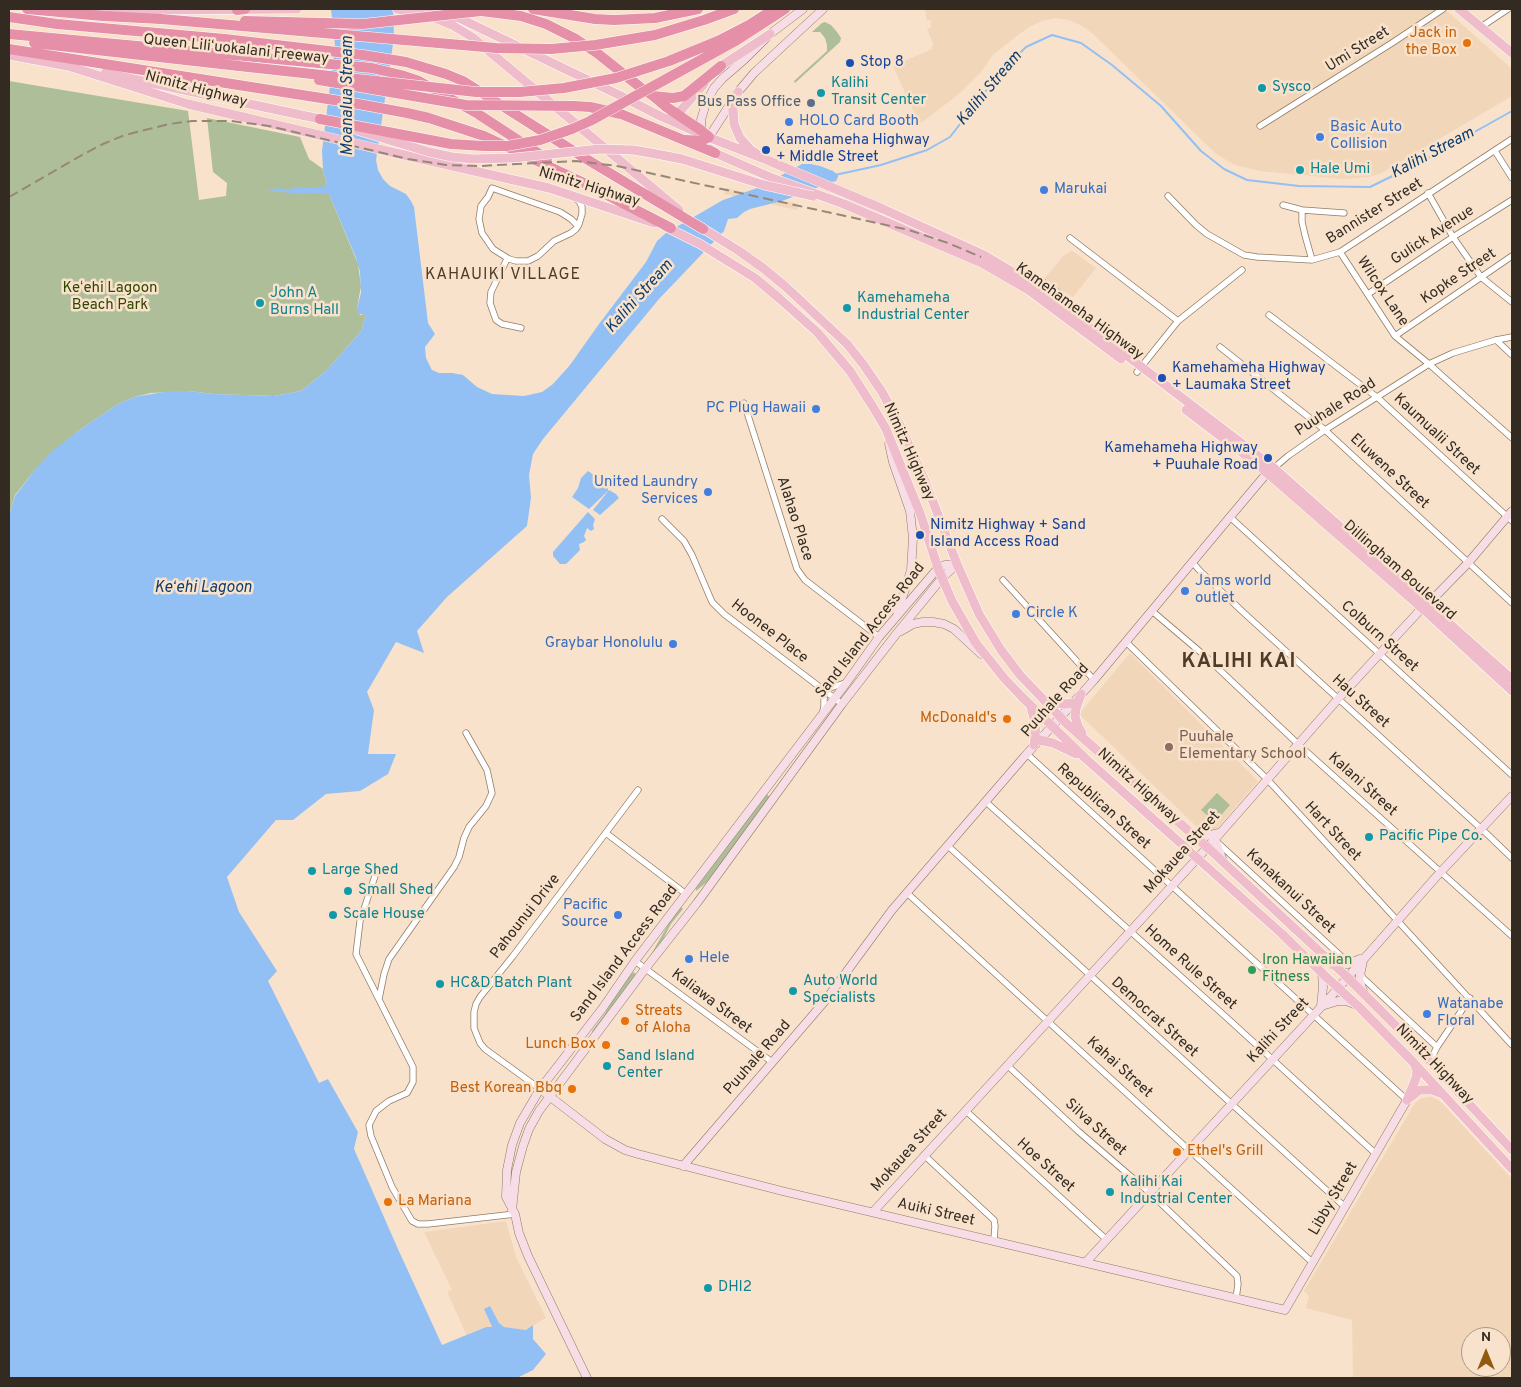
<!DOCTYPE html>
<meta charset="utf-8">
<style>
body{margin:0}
#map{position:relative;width:1521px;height:1387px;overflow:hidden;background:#f9e2cb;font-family:Overpass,sans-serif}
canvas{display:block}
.frame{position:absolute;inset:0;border:10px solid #332b22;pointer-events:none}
.north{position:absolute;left:1461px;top:1327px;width:50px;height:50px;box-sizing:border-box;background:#f9e2cb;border:1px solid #aa9987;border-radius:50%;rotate:0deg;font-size:14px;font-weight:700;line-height:20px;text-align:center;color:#332b22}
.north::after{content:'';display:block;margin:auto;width:18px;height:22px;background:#905a0f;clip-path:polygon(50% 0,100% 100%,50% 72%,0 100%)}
</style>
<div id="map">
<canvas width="1521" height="1387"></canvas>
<div class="frame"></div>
<div class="north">N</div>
</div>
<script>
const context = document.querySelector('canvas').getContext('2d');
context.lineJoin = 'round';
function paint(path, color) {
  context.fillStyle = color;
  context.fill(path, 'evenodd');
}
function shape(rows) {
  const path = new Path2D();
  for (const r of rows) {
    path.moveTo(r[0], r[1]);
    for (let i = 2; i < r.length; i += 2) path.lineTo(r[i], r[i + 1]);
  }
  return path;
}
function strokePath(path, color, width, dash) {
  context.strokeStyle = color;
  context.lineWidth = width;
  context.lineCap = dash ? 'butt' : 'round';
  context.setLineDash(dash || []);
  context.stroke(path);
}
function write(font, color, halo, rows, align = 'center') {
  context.font = font + ' Overpass,sans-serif';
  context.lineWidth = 5;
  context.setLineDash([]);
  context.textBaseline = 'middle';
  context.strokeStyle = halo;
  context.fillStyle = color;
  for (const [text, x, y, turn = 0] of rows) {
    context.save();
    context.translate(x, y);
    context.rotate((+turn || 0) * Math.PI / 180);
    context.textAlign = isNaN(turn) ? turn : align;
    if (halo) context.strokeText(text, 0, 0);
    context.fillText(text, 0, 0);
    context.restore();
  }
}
paint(shape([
 [925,9,1445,9,1512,69,1512,96,1380,174,1368,177,1344,179,1260,171,1235,165,1216,154,1092,33,1082,26,1069,20,1055,18,1042,21,1029,27,1014,38,992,56,981,72,959,94,921,123,915,115,893,66,932,49,933,44,927,29,931,27,931,20,927,21],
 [726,188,798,204,797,210,724,194],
 [1071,251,1074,252,1096,268,1073,297,1044,279,1063,256],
 [1130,653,1258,781,1213,833,1198,828,1079,714],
 [1432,1097,1442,1103,1512,1179,1512,1378,1353,1378,1352,1320,1306,1308,1309,1296,1304,1291,1415,1103,1422,1098],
 [1471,1337,1501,1337,1501,1367,1471,1367],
 [506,1221,516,1257,546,1318,526,1330,504,1327,499,1323,490,1306,484,1309,492,1327,486,1327,470,1333,467,1336,447,1292,452,1290,424,1232]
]), '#f2d6b9');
paint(shape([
 [825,22,831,25,837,32,841,38,840,42,795,83,794,81,827,51,827,45,825,38,820,32,812,32,822,23],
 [9,81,188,111,199,200,226,196,227,183,213,172,207,118,300,137,309,159,323,169,329,194,358,264,361,286,357,308,360,315,364,314,366,317,364,321,362,330,327,370,301,391,274,396,213,394,189,391,151,393,134,397,118,404,78,431,34,471,15,495,9,515],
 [1045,279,1064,292,1063,300,1048,289,1045,284],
 [1217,793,1230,805,1215,822,1201,810],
 [767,794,770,798,707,882,696,891,696,888],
 [681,907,683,909,671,924,661,943,649,958,669,923],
 [632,973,634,972,636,975,593,1033,592,1031,604,1015,615,996]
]), '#adbe99');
paint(shape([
 [331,9,393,9,394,37,376,160,378,170,383,179,390,186,406,194,411,201,414,207,428,323,435,334,425,347,426,358,432,370,439,373,452,373,463,375,477,387,492,394,524,396,542,392,553,384,570,365,599,324,646,262,657,241,666,233,723,200,760,187,802,164,811,164,820,166,833,171,838,175,838,177,836,181,832,182,782,201,750,209,744,212,737,218,728,219,724,231,659,299,543,439,533,454,529,475,531,498,527,526,447,597,417,631,424,653,396,642,367,692,374,710,368,754,396,754,388,774,360,791,326,794,293,820,276,820,227,877,239,912,277,971,268,981,319,1083,328,1079,358,1132,354,1149,398,1249,442,1345,486,1327,492,1327,484,1309,490,1306,499,1323,504,1327,526,1330,533,1325,533,1339,546,1354,533,1370,517,1378,9,1378,9,515,15,496,34,471,50,453,78,431,118,404,134,397,170,391,189,391,213,394,274,396,301,391,327,370,362,330,364,321,366,317,364,314,357,314,357,308,361,293,360,272,356,258,329,194,315,193,297,194,283,192,265,192,278,188,288,190,296,187,307,188,327,186,323,169,322,151,335,45],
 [588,471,591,473,608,488,608,491,589,509,572,497,578,488,581,478],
 [609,490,616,494,619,498,600,515,593,510],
 [588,512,595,519,593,525,594,529,591,531,587,528,584,536,586,540,584,542,579,544,580,550,566,564,560,564,553,556,553,552]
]), '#92c0f4');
strokePath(shape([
 [835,175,881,165,927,150,950,137,999,74,1026,47,1052,35,1081,43,1112,65,1161,106,1201,151,1224,169,1247,180,1299,186,1370,187,1419,163,1512,111]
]), '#92c0f4', 2);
const street = shape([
 [1481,27,1508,9],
 [1260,126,1392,43,1443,9],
 [1495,151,1512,178],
 [1428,193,1453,237,1481,277,1512,302],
 [1168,196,1196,225,1207,234,1244,255,1257,257,1312,260,1340,252,1512,139],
 [575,198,579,201,582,207,582,214,579,224,578,226,576,229,571,233,554,241,538,256,528,261,516,261,509,259,493,249,482,233,479,219,481,206,488,197,492,188,560,212,571,219,578,226],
 [1283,205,1302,210,1344,213],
 [1302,210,1302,222,1305,235,1312,260],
 [1070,238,1178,321],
 [1340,252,1395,336,1429,364,1512,438],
 [507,259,491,292,490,303,496,320,502,324,521,328],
 [1368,294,1453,237,1512,200],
 [1269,315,1378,398,1512,521],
 [1395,336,1512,256],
 [1496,340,1512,355],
 [1220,347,1325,430,1512,603],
 [1137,372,1178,321,1242,270],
 [744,403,797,569,805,580,879,637],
 [1274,468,1288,456,1325,430,1429,364,1453,353,1496,340,1512,337],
 [1230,517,1512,775],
 [662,519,684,541,692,555,712,602,724,614,842,704],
 [1193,563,1201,572,1244,613,1487,834,1512,858],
 [1003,580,1094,680],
 [1152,611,1205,656,1298,744,1512,936],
 [1126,642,1267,779,1512,1045],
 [820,687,824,697,824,707,822,714],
 [823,687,830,688,845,683],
 [1027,754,1407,1100],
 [986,802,1226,1017,1376,1154],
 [606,833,686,894],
 [1217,842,1342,957,1346,964],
 [948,846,1345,1207],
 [375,876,360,921,356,954,413,1067,413,1082,407,1093,389,1101,376,1111,369,1125,371,1136,392,1187,412,1221,418,1224,428,1224,515,1214],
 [907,893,1313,1263],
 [635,961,772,1062],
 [1360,972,1363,978,1437,1047],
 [379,999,384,974,389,959,454,867,459,857,464,838,469,827,486,806,492,793,487,770,466,733],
 [1430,1061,1437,1047,1470,998],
 [1007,1065,1078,1131,1150,1193,1237,1276,1238,1284,1236,1299],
 [540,1089,485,1049,480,1043,474,1028,474,1012,476,1004,480,997,513,956,638,790],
 [965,1110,1107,1240],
 [924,1155,994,1220,995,1226,994,1240]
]);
const secondary = shape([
 [702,131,701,120,706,103,714,88,723,78,745,59,770,34,803,9],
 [709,137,738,92,754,73,823,9],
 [889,444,893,462,910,511,913,538,911,570,905,590,897,611],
 [901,631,913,624,923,622,933,622,944,624,954,629,981,654],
 [1193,835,1206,836,1219,833],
 [1215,839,1223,861],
 [1363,961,1359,980,1364,993],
 [1333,965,1348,964,1360,959],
 [1325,1005,1338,1001,1346,1001,1354,1004],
 [1321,1006,1323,987,1322,973],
 [540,1089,605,1139,625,1150,638,1154,782,1191,1285,1310,1407,1100],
 [683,1166,825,1001,892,910,1024,757,1094,680,1230,517,1267,473,1271,471],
 [512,1210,516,1172,523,1146,529,1129,539,1111,645,969,697,903,842,704,897,633,942,578,957,564],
 [873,1212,1215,839,1338,699,1422,608,1428,604,1468,563,1512,511],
 [1086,1262,1333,994,1436,877,1512,796],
 [587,1378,528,1256,519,1233,515,1214,506,1197,507,1170,512,1145,520,1123,540,1089,602,1009,635,961,847,682,879,637,938,568,945,565,957,564]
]);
const primary = shape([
 [90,9,154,10,297,9],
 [397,9,423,13,452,25,472,37,679,210],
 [426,9,459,18,619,95,660,116,703,135,767,160,883,209,984,255,1033,284,1274,468,1512,679],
 [1459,9,1512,53],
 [9,55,68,66,188,104,391,152,549,188,654,223],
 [717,71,721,66,770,34],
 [105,73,320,119],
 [738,92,733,109,734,124,740,138,751,150,756,153],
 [672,116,681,110,704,84],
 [710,149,715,153,772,178,844,204,982,263,1027,289,1121,359],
 [699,226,739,251,763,268,786,287,847,344,863,364,882,392,900,425,925,481,957,564,979,614,1001,650,1020,675,1066,723,1208,848,1347,977,1405,1035,1512,1150],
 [666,227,700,244,755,278,780,299,817,332,850,371,873,407,886,429,920,513,938,568,952,601,976,643,1004,678,1021,696,1085,758,1281,933,1322,973,1357,1005,1414,1063,1512,1169],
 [1186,410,1257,464,1422,608,1512,691],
 [1081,694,1076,709,1075,716,1078,726,1082,733],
 [1045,701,1064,704,1074,703],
 [1031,707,1036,726,1034,745],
 [1039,740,1053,743,1076,754],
 [1408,1098,1416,1078,1417,1071,1415,1065],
 [1407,1100,1418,1091,1421,1090,1432,1090,1440,1093]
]);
const highway = shape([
 [27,9,103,16,161,19],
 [533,9,595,19,614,20,655,18,698,9],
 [237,10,245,9],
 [481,11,521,16,546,24,574,38,597,53,640,87,653,96,665,106,702,131,709,137,701,141,686,140],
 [9,17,57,24,225,39,363,55,406,62,446,74,463,81,583,157,703,229],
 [9,34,340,65,372,68,401,75,419,81,478,114,547,159],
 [34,43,239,66],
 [9,49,353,103,407,113,429,118,484,136,584,183,671,228],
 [653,96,673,98,684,96,721,66],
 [574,106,590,107,621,114,715,153]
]);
strokePath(street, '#907b66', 7);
strokePath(secondary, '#907b66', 9);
strokePath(primary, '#fff', 10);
strokePath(highway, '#fff', 11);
strokePath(street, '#fff', 5.5);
strokePath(secondary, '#f7dde5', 8);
strokePath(primary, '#efbccb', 9);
strokePath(highway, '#e58fa8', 10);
strokePath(shape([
 [9,197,82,155,103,144,125,135,169,124,192,121,231,121,269,126,408,159,446,165,480,166,576,161,617,166,909,230,948,243,981,257]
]), '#978777', 2, [10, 5]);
const primaryBridge = shape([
 [356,130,429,152,452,157,473,159,513,158,600,149,633,150,651,153,682,159,764,185,813,196]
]);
const highwayBridge = shape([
 [161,19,496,48,551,49,595,45,655,35,704,20,734,9],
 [245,21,363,24,481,11],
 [239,66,476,92,520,92,564,88,616,78,669,61,718,41,749,25,774,9],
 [319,80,466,105,574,106],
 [320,119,451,144,484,146,507,146,540,140,572,129,590,121,737,40,785,9]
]);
strokePath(primaryBridge, '#fff', 10, []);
strokePath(highwayBridge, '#fff', 11, []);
strokePath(primaryBridge, '#efbccb', 9);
strokePath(highwayBridge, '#e58fa8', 10);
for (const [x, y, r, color] of [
 [1467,43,5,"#e8710a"],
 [850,63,5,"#1a4fb4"],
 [1262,88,5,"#0f9aa8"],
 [821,93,5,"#0f9aa8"],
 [811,103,5,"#5c6f8a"],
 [789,122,5,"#3f7fe0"],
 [1320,137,5,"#3f7fe0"],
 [766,150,5,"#1a4fb4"],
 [1300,170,5,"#0f9aa8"],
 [1044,190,5,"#3f7fe0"],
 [260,303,5,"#0f9aa8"],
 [847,308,5,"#0f9aa8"],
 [1162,378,5,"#1a4fb4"],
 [816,409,5,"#3f7fe0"],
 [1268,458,5,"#1a4fb4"],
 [708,492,5,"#3f7fe0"],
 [920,535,5,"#1a4fb4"],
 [1185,591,5,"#3f7fe0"],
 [1016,614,5,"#3f7fe0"],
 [673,644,5,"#3f7fe0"],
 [1007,719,5,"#e8710a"],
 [1169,747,5,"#8d6e63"],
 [1369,837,5,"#0f9aa8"],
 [312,871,5,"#0f9aa8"],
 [348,891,5,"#0f9aa8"],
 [333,915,5,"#0f9aa8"],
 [618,915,5,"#3f7fe0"],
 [689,959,5,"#3f7fe0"],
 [1252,970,5,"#2e9e5b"],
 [440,984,5,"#0f9aa8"],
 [793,991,5,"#0f9aa8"],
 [1427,1014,5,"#3f7fe0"],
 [625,1021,5,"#e8710a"],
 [606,1045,5,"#e8710a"],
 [607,1066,5,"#0f9aa8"],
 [572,1089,5,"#e8710a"],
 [1177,1152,5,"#e8710a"],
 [1110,1192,5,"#0f9aa8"],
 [388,1202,5,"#e8710a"],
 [708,1288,5,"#0f9aa8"]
]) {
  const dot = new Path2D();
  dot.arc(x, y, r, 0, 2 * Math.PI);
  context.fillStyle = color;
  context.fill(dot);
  strokePath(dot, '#f9e2cb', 2);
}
write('15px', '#c56008', '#f9e2cb', [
 ["Jack in",1457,34],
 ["the Box",1457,51],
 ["McDonald's",997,719],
 ["Streats",635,1012,"left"],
 ["of Aloha",635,1029,"left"],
 ["Lunch Box",596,1045],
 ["Best Korean Bbq",562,1089],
 ["Ethel's Grill",1187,1152,"left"],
 ["La Mariana",398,1202,"left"]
], 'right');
write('15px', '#332b22', '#f9e2cb', [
 ["Queen Liliʻuokalani Freeway",236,50,6],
 ["Umi Street",1358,50,-32],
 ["Nimitz Highway",196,90,15],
 ["Nimitz Highway",589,188,17],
 ["Bannister Street",1375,212,-32],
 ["Gulick Avenue",1433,236,-33],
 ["Kopke Street",1459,277,-34],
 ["Wilcox Lane",1382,292,56],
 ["Kamehameha Highway",1079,312,36],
 ["Puuhale Road",1336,408,-33],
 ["Kaumualii Street",1436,435,43],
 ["Nimitz Highway",908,452,66],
 ["Eluwene Street",1389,472,43],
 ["Alahao Place",794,519,72],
 ["Dillingham Boulevard",1399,571,41],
 ["Sand Island Access Road",871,631,-52],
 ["Hoonee Place",769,632,38],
 ["Colburn Street",1379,637,42],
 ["Puuhale Road",1056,701,-48],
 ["Hau Street",1360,702,42],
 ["Kalani Street",1362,785,42],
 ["Nimitz Highway",1138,787,42],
 ["Republican Street",1103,807,42],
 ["Hart Street",1332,832,47],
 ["Mokauea Street",1183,853,-48],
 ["Kanakanui Street",1290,892,43],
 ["Pahounui Drive",526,917,-52],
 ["Sand Island Access Road",625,954,-53],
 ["Home Rule Street",1190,968,42],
 ["Kaliawa Street",711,1002,37],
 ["Democrat Street",1154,1018,42],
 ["Kalihi Street",1279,1031,-47],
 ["Puuhale Road",758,1058,-49],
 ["Nimitz Highway",1434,1065,46],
 ["Kahai Street",1119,1068,42],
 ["Silva Street",1095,1128,42],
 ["Mokauea Street",910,1151,-48],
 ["Hoe Street",1045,1166,42],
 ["Libby Street",1334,1199,-60],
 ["Auiki Street",936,1213,13]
]);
write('15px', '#164399', '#f9e2cb', [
 ["Stop 8",860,63],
 ["Kamehameha Highway",776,141],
 ["+ Middle Street",776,158],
 ["Kamehameha Highway",1172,369],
 ["+ Laumaka Street",1172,386],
 ["Kamehameha Highway",1258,449,"right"],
 ["+ Puuhale Road",1258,466,"right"],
 ["Nimitz Highway + Sand",930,526],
 ["Island Access Road",930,543]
], 'left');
write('15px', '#0d838f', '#f9e2cb', [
 ["Kalihi",831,84],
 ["Transit Center",831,101],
 ["Sysco",1272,88],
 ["Hale Umi",1310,170],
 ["John A",270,294],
 ["Burns Hall",270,311],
 ["Kamehameha",857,299],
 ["Industrial Center",857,316],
 ["Pacific Pipe Co.",1379,837],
 ["Large Shed",322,871],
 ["Small Shed",358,891],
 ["Scale House",343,915],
 ["Auto World",803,982],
 ["Specialists",803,999],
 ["HC&D Batch Plant",450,984],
 ["Sand Island",617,1057],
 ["Center",617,1074],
 ["Kalihi Kai",1120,1183],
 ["Industrial Center",1120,1200],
 ["DHI2",718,1288]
], 'left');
write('15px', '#4e5e75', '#f9e2cb', [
 ["Bus Pass Office",801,103]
], 'right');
write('15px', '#366cbe', '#f9e2cb', [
 ["HOLO Card Booth",799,122],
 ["Basic Auto",1330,128],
 ["Collision",1330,145],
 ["Marukai",1054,190],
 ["PC Plug Hawaii",806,409,"right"],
 ["United Laundry",698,483,"right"],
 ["Services",698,500,"right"],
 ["Jams world",1195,582],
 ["outlet",1195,599],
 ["Circle K",1026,614],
 ["Graybar Honolulu",663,644,"right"],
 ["Pacific",608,906,"right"],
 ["Source",608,923,"right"],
 ["Hele",699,959],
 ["Watanabe",1437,1005],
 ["Floral",1437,1022]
], 'left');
write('15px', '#304700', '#f9e2cb', [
 ["Keʻehi Lagoon",110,289],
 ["Beach Park",110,306]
]);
write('15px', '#785e54', '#f9e2cb', [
 ["Puuhale",1179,738],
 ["Elementary School",1179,755]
], 'left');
write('15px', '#27864d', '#f9e2cb', [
 ["Iron Hawaiian",1262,961],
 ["Fitness",1262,978]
], 'left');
write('italic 16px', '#0d3e6d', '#f9e2cb', [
 ["Kalihi Stream",990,89,-50],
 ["Moanalua Stream",349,96,-90],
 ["Kalihi Stream",1433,154,-28],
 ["Kalihi Stream",640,297,-48],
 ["Keʻehi Lagoon",203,589]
]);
context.letterSpacing = '1px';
write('16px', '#4e3c29', '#f9e2cb', [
 ["KAHAUIKI VILLAGE",503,276]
]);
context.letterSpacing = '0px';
context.letterSpacing = '1px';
write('bold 20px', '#4e3c29', '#f9e2cb', [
 ["KALIHI KAI",1239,663]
]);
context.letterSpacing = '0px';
</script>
